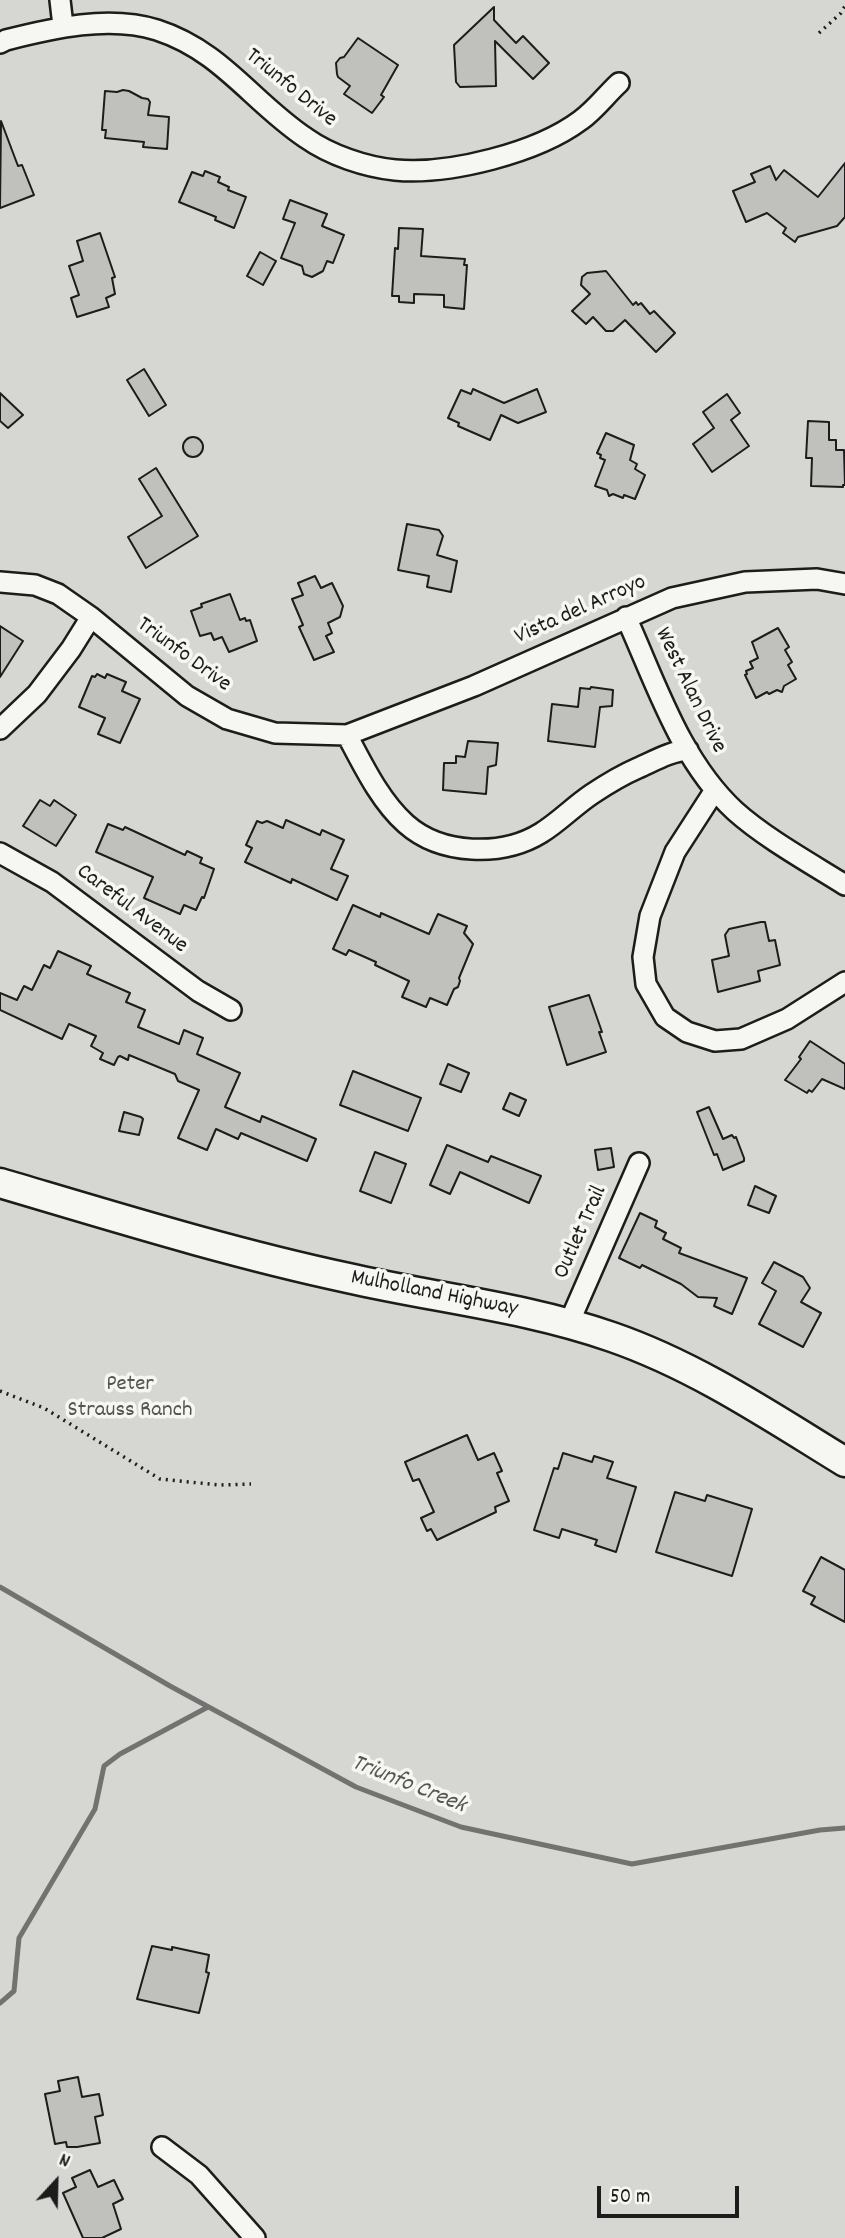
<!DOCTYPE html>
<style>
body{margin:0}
#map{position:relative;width:845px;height:2238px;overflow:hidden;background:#f6f6f2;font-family:Dekko,sans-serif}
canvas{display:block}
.north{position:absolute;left:21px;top:2147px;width:70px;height:70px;-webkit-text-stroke:5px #f6f6f2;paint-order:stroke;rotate:22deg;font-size:19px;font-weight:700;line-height:28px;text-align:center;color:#1c1c1c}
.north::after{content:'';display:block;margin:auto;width:24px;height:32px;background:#1c1c1c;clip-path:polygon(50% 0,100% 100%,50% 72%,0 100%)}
.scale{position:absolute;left:597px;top:2186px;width:142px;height:32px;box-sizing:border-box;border:4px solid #1c1c1c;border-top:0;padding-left:9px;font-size:21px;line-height:24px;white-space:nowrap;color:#1c1c1c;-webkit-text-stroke:5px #f6f6f2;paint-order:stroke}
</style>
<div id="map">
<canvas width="845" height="2238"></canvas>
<div class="north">N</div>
<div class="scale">50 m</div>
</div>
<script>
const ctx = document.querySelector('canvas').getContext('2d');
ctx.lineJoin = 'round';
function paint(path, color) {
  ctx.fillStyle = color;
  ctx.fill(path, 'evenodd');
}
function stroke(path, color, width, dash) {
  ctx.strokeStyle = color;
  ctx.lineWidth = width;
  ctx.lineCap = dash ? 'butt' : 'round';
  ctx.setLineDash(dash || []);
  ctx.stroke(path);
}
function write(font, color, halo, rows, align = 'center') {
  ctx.font = font + ' Dekko,sans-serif';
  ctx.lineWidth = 7;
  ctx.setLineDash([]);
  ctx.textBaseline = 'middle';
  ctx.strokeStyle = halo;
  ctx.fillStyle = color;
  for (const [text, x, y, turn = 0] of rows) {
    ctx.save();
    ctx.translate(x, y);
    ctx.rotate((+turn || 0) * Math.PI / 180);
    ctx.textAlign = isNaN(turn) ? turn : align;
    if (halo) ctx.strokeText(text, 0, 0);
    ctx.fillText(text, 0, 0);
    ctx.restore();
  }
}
const green = new Path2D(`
 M 0,0 L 845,0 L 845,2238 L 0,2238 Z`);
const stream = new Path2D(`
 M 0,1587 L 170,1686 L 356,1787 L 461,1827 L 632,1864 L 820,1830 L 845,1828
 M 0,2003 L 14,1991 L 19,1938 L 95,1809 L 104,1766 L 120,1754 L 208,1707`);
const building = new Path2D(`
 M 494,7 L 494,20 L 516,43 L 523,36 L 549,63 L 533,79 L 495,41 L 496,86 L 460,87 L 456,82 L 454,45 Z
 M 358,38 L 398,65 L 381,95 L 384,97 L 372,113 L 344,94 L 350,86 L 338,77 L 337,74 L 336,63 L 340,58 L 344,57 Z
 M 123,90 L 129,91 L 142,98 L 148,99 L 150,102 L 148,115 L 169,117 L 167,149 L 143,147 L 144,142 L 105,138 L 106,130 L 102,130 L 105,91 L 117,92 Z
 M 1,121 L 18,166 L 22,165 L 34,195 L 0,208 Z
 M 845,163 L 845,217 L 837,226 L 798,237 L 795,242 L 783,233 L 786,228 L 767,213 L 746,222 L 733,191 L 755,182 L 751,174 L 770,166 L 776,180 L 784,170 L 818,197 Z
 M 205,171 L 220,177 L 218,182 L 229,187 L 228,190 L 246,197 L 234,228 L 215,220 L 216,217 L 179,202 L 192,172 L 203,176 Z
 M 290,200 L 327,214 L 322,226 L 344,235 L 333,263 L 327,261 L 323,271 L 312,277 L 304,274 L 302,266 L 281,258 L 295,223 L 283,219 Z
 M 399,228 L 423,229 L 421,256 L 465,259 L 464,265 L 467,265 L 464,309 L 444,307 L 444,295 L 414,294 L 414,303 L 399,302 L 399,296 L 392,296 L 395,248 L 398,249 Z
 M 100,233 L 115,277 L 112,278 L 115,294 L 106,298 L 109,307 L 77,317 L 71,298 L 79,295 L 69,266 L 83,261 L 77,241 Z
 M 260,252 L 276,261 L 263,285 L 247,276 Z
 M 606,271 L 633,305 L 636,302 L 638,305 L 641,303 L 650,314 L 654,311 L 675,333 L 656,352 L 625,320 L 613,331 L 606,331 L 593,317 L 586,324 L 572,311 L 590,294 L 581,285 L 582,277 L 587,273 Z
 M 144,369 L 166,405 L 149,416 L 127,380 Z
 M 473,389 L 504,403 L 537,389 L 546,412 L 518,423 L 501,415 L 490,440 L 458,426 L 459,423 L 448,418 L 461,390 L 471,394 Z
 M 0,393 L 23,415 L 8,428 L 0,421 Z
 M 727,394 L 740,413 L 731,420 L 749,446 L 712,472 L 693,444 L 714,428 L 703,412 Z
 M 808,421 L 829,422 L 829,440 L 836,440 L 836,450 L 844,450 L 845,485 L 843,485 L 843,487 L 811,486 L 812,458 L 806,458 Z
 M 606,433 L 634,445 L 630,460 L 637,464 L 635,469 L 645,475 L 635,499 L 624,495 L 623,498 L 613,494 L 609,496 L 607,490 L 595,486 L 605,460 L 600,458 L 601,455 L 597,453 Z
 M183 447a10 10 0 1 1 20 0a10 10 0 1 1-20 0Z
 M 156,468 L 198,536 L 146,568 L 128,537 L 162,516 L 139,479 Z
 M 407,524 L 439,530 L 443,536 L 437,555 L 457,561 L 451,592 L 427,587 L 429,576 L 398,570 Z
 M 315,576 L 321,588 L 332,583 L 343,606 L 340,617 L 328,623 L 332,633 L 326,636 L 334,652 L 314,660 L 299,627 L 303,625 L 292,599 L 303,595 L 298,583 Z
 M 230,594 L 240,620 L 245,618 L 246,621 L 250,620 L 257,641 L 229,652 L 222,637 L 214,640 L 211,633 L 200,636 L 191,611 L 202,607 L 201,604 Z
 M 0,626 L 23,641 L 0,677 Z
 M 778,628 L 789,647 L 785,650 L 792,662 L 788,665 L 796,679 L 784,686 L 782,692 L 777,690 L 769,694 L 767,692 L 756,698 L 745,675 L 747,674 L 746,671 L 753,668 L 750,662 L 758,658 L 752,642 Z
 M 97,674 L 105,678 L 107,674 L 126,682 L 122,691 L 140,699 L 120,743 L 98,734 L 105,718 L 79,707 L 92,676 L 95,677 Z
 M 591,687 L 613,690 L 612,706 L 600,707 L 595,747 L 548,741 L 552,704 L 578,707 L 580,688 L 590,689 Z
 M 468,741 L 498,743 L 496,765 L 488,767 L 486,794 L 443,790 L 444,763 L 456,763 L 456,756 L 465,757 Z
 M 40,800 L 50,806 L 54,800 L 76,815 L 56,846 L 23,826 Z
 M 286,820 L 320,835 L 322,830 L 344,840 L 331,869 L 348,876 L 337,900 L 292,879 L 291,883 L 245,862 L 252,848 L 246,845 L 257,821 L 262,823 L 267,821 L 283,828 Z
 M 108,824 L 123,830 L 125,827 L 185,855 L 187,851 L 202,858 L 200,863 L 214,869 L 204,898 L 202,897 L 196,910 L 184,905 L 180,914 L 144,898 L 153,877 L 96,852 Z
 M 353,905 L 380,917 L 381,913 L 429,934 L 438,914 L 467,926 L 464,933 L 473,944 L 459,978 L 460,981 L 458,987 L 454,989 L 447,1005 L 430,998 L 426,1007 L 402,997 L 409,981 L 375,965 L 376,962 L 349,950 L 346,955 L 333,949 Z
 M 761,922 L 765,922 L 769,941 L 775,940 L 780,965 L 758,971 L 760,981 L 718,992 L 712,960 L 729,956 L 725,935 L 729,929 Z
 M 58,951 L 91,966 L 87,974 L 130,993 L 126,1002 L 145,1010 L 138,1027 L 179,1044 L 184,1030 L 203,1038 L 197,1054 L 240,1073 L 225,1107 L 260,1122 L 262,1116 L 316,1139 L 307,1161 L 241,1133 L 238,1139 L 216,1129 L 207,1150 L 178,1138 L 199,1090 L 178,1081 L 175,1074 L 129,1055 L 128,1060 L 120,1056 L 118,1057 L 114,1065 L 100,1059 L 103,1053 L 91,1046 L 96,1036 L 69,1024 L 62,1039 L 0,1010 L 0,993 L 17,1000 L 24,986 L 32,990 L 44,965 L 50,968 Z
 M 589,995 L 602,1032 L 599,1032 L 606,1052 L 567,1065 L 549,1007 Z
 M 810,1041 L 845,1064 L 845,1089 L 822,1079 L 812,1092 L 809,1090 L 807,1093 L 785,1080 L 801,1059 L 799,1057 Z
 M 448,1064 L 469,1073 L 461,1092 L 440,1084 Z
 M 353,1071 L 421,1098 L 408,1131 L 340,1105 Z
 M 510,1093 L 526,1100 L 519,1116 L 503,1109 Z
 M 709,1107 L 723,1139 L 732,1135 L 734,1138 L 736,1137 L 744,1158 L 744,1161 L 723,1170 L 717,1154 L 714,1155 L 697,1112 Z
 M 124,1112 L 141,1117 L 143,1119 L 139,1135 L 119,1131 Z
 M 447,1145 L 488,1162 L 491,1156 L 541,1176 L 529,1203 L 460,1172 L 450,1194 L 430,1185 Z
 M 611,1148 L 614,1167 L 598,1170 L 595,1150 Z
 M 375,1152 L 406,1164 L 391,1203 L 360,1191 Z
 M 755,1186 L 776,1196 L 769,1213 L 748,1205 Z
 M 640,1213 L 657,1221 L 655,1227 L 666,1233 L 663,1239 L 681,1248 L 679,1253 L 747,1278 L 732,1314 L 714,1306 L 717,1298 L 698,1297 L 681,1284 L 642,1265 L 640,1268 L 619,1258 Z
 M 774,1262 L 803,1277 L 810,1288 L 801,1302 L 821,1313 L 803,1347 L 759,1324 L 776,1291 L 762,1283 Z
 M 467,1435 L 478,1460 L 494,1453 L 502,1471 L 497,1473 L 509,1501 L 495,1507 L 496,1512 L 437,1540 L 431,1529 L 427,1531 L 421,1518 L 434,1512 L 419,1479 L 413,1481 L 405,1462 Z
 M 563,1453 L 592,1462 L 594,1456 L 613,1462 L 607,1478 L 636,1487 L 616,1552 L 595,1545 L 597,1540 L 562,1529 L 559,1538 L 534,1530 L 554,1468 L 558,1469 Z
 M 675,1492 L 705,1501 L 707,1495 L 752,1509 L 732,1576 L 656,1552 Z
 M 821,1557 L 845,1570 L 845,1622 L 811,1604 L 815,1597 L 803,1591 Z
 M 152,1946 L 172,1950 L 172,1947 L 209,1955 L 206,1972 L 209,1973 L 199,2013 L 137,1999 Z
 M 78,2077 L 82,2097 L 99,2094 L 103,2115 L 95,2117 L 100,2143 L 77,2147 L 67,2147 L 66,2142 L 55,2144 L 45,2094 L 60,2091 L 58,2081 Z
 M 90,2170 L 98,2187 L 114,2180 L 123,2199 L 113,2204 L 121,2229 L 102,2238 L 83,2238 L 63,2193 L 76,2187 L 72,2178 Z`);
const path = new Path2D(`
 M 819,33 L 841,13 L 845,6
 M 0,1391 L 44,1408 L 160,1479 L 219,1485 L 251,1484`);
const minor = new Path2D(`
 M 60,0 L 63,26
 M 0,43 L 6,40 C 53,28 109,15 157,30 C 222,51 252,102 306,138 C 330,155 365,167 395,170 C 449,175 537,153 581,120 C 595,110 606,95 619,83
 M 0,582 L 35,585 L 58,594 L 91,617 L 187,696 L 227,719 L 275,733 L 347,735 C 363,765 380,801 406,824 C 441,855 502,857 541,833 C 559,822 574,806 592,794 C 607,784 622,775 638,768 C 654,761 671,751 688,750
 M 626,617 C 656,683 680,760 735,811 C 765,838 810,863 845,885
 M 0,729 L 37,694 L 71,649 L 91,617
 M 347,735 L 474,686 L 672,598 L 745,582 L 817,579 L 845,584
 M 715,790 L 675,852 L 650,916 L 643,957 L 646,984 L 665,1017 L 687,1032 L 715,1041 L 741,1039 L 787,1019 L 845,982
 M 0,853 L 52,882 L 198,991 L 231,1010
 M 569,1323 L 639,1163
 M 162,2147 L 199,2175 L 255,2238`);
const secondary = new Path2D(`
 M 0,1183 C 115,1217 231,1253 348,1278 C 436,1298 526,1307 612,1337 C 696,1366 770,1416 845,1462`);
const streetNames = [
 ["Triunfo Drive",290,89,39],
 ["Vista del Arroyo",581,611,-24],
 ["Triunfo Drive",183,656,36],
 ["West Alan Drive",689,691,64],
 ["Careful Avenue",131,910,37],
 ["Outlet Trail",582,1233,-66],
 ["Mulholland Highway",434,1295,11]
];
const parkNames = [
 ["Peter",130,1386],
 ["Strauss Ranch",130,1412]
];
const waterNames = [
 ["Triunfo Creek",408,1786,22]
];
paint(green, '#d6d6d2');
stroke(stream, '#727271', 5);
paint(building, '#c0c0bd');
stroke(building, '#1c1c1c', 2);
stroke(minor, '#1c1c1c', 24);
stroke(secondary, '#1c1c1c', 33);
stroke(path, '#1c1c1c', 3.5, [2, 5]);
stroke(minor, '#f6f6f2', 19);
stroke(secondary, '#f6f6f2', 28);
write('23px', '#1c1c1c', '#f6f6f2', streetNames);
write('23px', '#545453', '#f6f6f2', parkNames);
write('italic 24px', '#565654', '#f6f6f2', waterNames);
</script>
